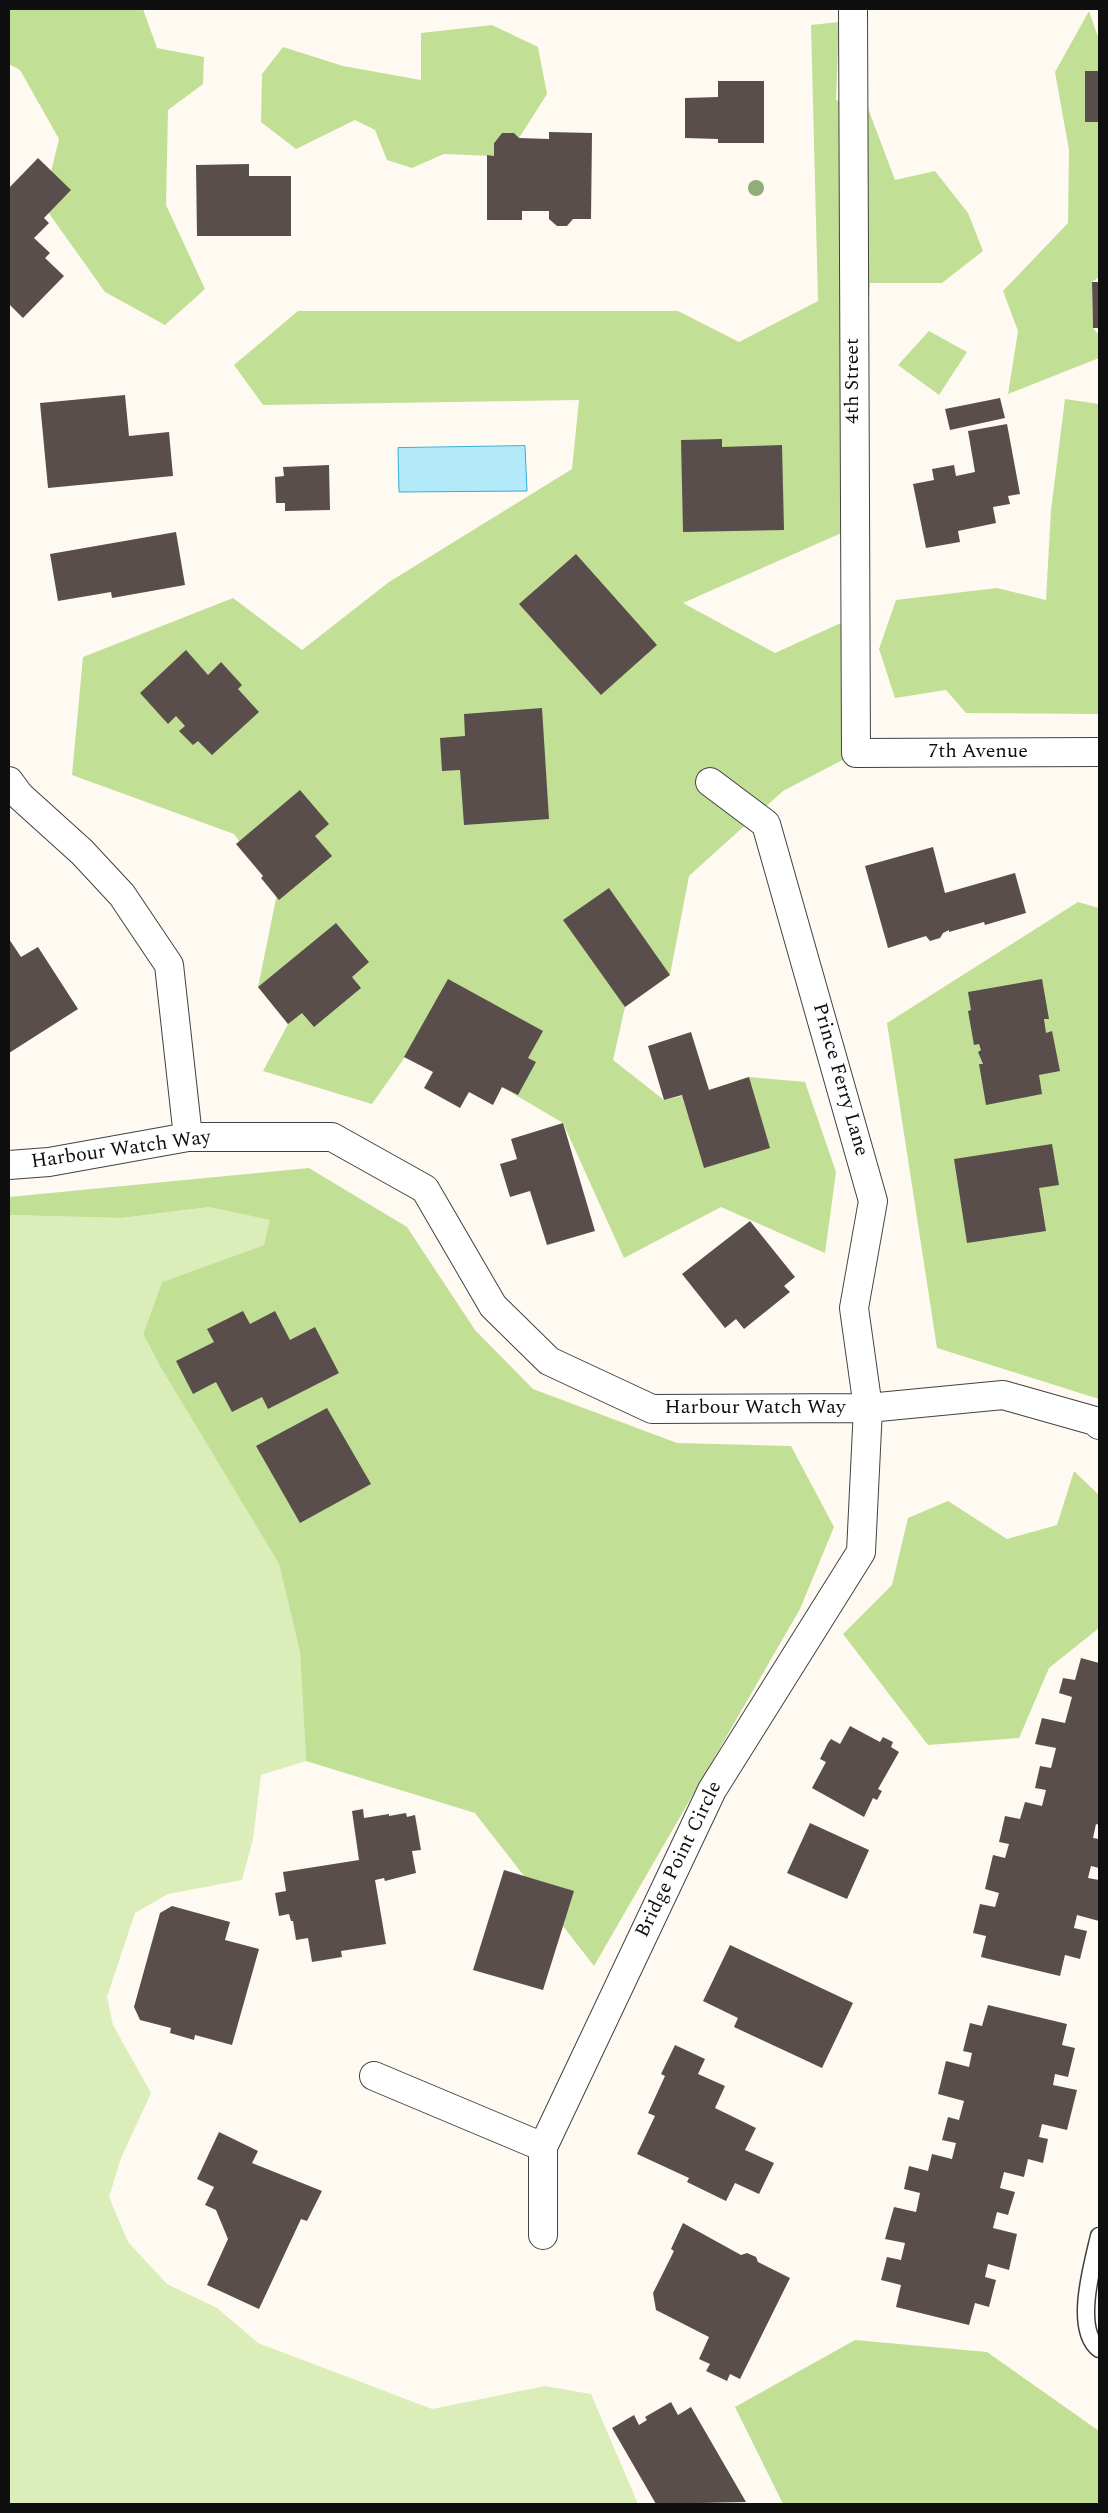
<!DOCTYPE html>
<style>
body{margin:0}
#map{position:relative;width:1108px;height:2513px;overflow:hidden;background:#fffaf1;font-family:Spectral,serif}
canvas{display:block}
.frame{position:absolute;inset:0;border:10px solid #0f0f0f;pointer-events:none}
</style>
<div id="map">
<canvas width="1108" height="2513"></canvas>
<div class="frame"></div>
</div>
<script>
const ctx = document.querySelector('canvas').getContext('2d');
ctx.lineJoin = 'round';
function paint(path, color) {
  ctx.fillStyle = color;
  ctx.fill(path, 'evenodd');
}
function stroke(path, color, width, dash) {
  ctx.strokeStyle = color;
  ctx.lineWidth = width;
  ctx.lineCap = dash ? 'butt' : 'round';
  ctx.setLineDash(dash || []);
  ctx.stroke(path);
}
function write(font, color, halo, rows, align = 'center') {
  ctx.font = font + ' Spectral,serif';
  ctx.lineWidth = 5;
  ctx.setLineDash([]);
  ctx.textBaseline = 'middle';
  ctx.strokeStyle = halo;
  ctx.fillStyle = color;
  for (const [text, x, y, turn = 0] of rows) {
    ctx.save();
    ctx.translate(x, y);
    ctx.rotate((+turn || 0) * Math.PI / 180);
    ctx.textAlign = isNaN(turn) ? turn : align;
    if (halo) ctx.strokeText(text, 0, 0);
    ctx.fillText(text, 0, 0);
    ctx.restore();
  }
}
const green = new Path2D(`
 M 209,1207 L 271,1220 L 264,1245 L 162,1282 L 143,1334 L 161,1368 L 279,1564 L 300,1652 L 306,1761 L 261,1775 L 253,1839 L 242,1880 L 168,1894 L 135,1913 L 107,1997 L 113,2025 L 151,2093 L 121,2158 L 109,2197 L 128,2242 L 167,2284 L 217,2308 L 258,2343 L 432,2409 L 545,2386 L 591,2394 L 638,2504 L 9,2504 L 9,1215 L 121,1218 Z`);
const forest = new Path2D(`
 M 9,9 L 143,9 L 157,48 L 204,57 L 203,84 L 168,110 L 166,205 L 205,289 L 165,325 L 105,292 L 43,205 L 59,139 L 20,70 L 9,64 Z
 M 1089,11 L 1099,40 L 1099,277 L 1092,282 L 1093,328 L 1099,335 L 1099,358 L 1008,394 L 1018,331 L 1003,291 L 1068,223 L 1069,150 L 1055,72 Z
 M 839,22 L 836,100 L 869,111 L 895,180 L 935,171 L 968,213 L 983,251 L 942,283 L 870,283 L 855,527 L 683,603 L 775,653 L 856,616 L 856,753 L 783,791 L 689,876 L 670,975 L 625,1007 L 613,1060 L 664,1100 L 709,1090 L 749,1077 L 805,1082 L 836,1172 L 825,1253 L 721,1207 L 624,1258 L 563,1123 L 502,1087 L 405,1057 L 372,1104 L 263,1071 L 288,1024 L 258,987 L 277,894 L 234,834 L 72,775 L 83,657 L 233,598 L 302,650 L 389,582 L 572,469 L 579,400 L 263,405 L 234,365 L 298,311 L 678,311 L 739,342 L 818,301 L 811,25 Z
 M 492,25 L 538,47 L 547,94 L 519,138 L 502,133 L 494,142 L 494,156 L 444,154 L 412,168 L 387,160 L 375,130 L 355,120 L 296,149 L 261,122 L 262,74 L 283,47 L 343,66 L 421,80 L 421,33 Z
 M 929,331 L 967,352 L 939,395 L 898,365 Z
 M 1065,399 L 1099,404 L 1099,714 L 966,713 L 946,690 L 895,698 L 879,649 L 896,600 L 997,588 L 1046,600 L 1051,510 Z
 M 1078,902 L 1099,908 L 1099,1399 L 937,1348 L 887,1023 Z
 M 309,1168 L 407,1227 L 475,1330 L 533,1389 L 677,1443 L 791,1446 L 834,1527 L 800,1609 L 594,1966 L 475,1813 L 306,1761 L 300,1652 L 279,1564 L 161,1368 L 143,1334 L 162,1282 L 264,1245 L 270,1220 L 209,1207 L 121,1218 L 9,1215 L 9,1197 Z
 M 1074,1471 L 1099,1495 L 1099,1628 L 1049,1668 L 1019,1738 L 928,1745 L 843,1634 L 892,1585 L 908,1518 L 948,1501 L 1007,1539 L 1057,1525 Z
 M 855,2340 L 987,2352 L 1099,2431 L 1099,2504 L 783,2504 L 735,2407 Z`);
const water = new Path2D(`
 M 525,446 L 527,491 L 399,492 L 398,448 Z`);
const building = new Path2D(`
 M 1085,71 L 1099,71 L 1099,122 L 1085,122 Z
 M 718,81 L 764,81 L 764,143 L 718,143 L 718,139 L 685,138 L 685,98 L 718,97 Z
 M 549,132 L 592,133 L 591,219 L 573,219 L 567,226 L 557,226 L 549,219 L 549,211 L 522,211 L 522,220 L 487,220 L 487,155 L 494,156 L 494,143 L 502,133 L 514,133 L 519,138 L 549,139 Z
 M 38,158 L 71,190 L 44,218 L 49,223 L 34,238 L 50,253 L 45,258 L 64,276 L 23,318 L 9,304 L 9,188 Z
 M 249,164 L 249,176 L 291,176 L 291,236 L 197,236 L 196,165 Z
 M 1092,282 L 1099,282 L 1099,328 L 1093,328 Z
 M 125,395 L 129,436 L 169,432 L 173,476 L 48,488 L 40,403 Z
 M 1000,398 L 1005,418 L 950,430 L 945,409 Z
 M 1007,424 L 1020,494 L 1008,496 L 1010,504 L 993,507 L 996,523 L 958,531 L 960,542 L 926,548 L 913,484 L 934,480 L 932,469 L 954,465 L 956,476 L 975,472 L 968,431 Z
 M 722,439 L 722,447 L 782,445 L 784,530 L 683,532 L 681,440 Z
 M 329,465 L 330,510 L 285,511 L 285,503 L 276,503 L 275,477 L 284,476 L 283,467 Z
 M 176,532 L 185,585 L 112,598 L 111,592 L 58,601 L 50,554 Z
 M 576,554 L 657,645 L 601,695 L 519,604 Z
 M 186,650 L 208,675 L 221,662 L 242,685 L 238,689 L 259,712 L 212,755 L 198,741 L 193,745 L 179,731 L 185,726 L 176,716 L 168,724 L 140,693 Z
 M 542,708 L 549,819 L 464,825 L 460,770 L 442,771 L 440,738 L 465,736 L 464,714 Z
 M 300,790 L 329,824 L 315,836 L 332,856 L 279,900 L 261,878 L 263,876 L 236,844 Z
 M 933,847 L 945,893 L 1015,873 L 1026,913 L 985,925 L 984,922 L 949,932 L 949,930 L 943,933 L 940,938 L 930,941 L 926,936 L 888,948 L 865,866 Z
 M 609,888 L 670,975 L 625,1007 L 563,920 Z
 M 336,923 L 369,962 L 352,977 L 361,988 L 314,1027 L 302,1013 L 288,1024 L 258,987 Z
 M 9,939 L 21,957 L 38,947 L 78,1009 L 9,1053 Z
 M 448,979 L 543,1031 L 528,1058 L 536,1062 L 518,1095 L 502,1087 L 493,1105 L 469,1092 L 460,1108 L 424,1088 L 433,1072 L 404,1057 Z
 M 1042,979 L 1049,1019 L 1044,1019 L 1046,1033 L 1052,1031 L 1060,1071 L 1039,1075 L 1042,1094 L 986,1105 L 979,1064 L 983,1064 L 978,1052 L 981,1050 L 979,1044 L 974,1045 L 968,1011 L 971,1010 L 968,992 Z
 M 691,1032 L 709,1090 L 749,1077 L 770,1148 L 704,1168 L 682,1095 L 664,1100 L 648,1046 Z
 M 563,1123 L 595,1231 L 547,1245 L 530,1191 L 510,1197 L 500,1164 L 517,1159 L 511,1139 Z
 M 1052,1144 L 1059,1185 L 1039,1188 L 1046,1231 L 967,1243 L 954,1159 Z
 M 750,1221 L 795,1277 L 784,1286 L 790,1292 L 744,1329 L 736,1319 L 725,1328 L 682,1274 Z
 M 243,1311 L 250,1324 L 275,1311 L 290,1340 L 315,1327 L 339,1373 L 268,1409 L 262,1397 L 232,1412 L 216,1382 L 193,1394 L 176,1361 L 214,1342 L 207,1329 Z
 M 327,1408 L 371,1484 L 300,1523 L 256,1446 Z
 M 1081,1658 L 1099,1663 L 1099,1825 L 1096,1824 L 1093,1838 L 1099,1839 L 1099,1868 L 1091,1866 L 1088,1878 L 1099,1880 L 1099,1921 L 1077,1915 L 1074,1928 L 1087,1931 L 1080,1959 L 1065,1955 L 1060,1976 L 981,1957 L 986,1936 L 973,1933 L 980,1904 L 995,1907 L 999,1893 L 985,1889 L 993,1855 L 1005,1858 L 1009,1844 L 999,1842 L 1005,1816 L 1020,1819 L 1025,1802 L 1042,1806 L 1046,1790 L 1035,1788 L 1040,1766 L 1051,1768 L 1056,1748 L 1035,1744 L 1042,1718 L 1065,1723 L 1072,1697 L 1059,1693 L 1063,1678 L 1075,1680 Z
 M 850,1726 L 880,1742 L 883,1737 L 893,1742 L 891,1747 L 899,1752 L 878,1789 L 882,1791 L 877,1800 L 873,1798 L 864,1817 L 812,1788 L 826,1762 L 820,1759 L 828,1743 L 831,1739 L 840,1744 Z
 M 363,1809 L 364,1818 L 389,1814 L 389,1816 L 406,1813 L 407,1817 L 415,1815 L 421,1850 L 412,1851 L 416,1873 L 385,1881 L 384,1878 L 375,1880 L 386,1944 L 341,1951 L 342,1957 L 312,1962 L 308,1938 L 296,1940 L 293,1921 L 291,1921 L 289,1914 L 279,1916 L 275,1893 L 286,1891 L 283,1872 L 359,1860 L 352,1811 Z
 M 810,1823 L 869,1850 L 847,1899 L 787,1873 Z
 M 504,1870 L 574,1891 L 543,1990 L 473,1970 Z
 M 172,1906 L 230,1922 L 225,1940 L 259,1949 L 232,2045 L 195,2035 L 194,2040 L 170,2033 L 171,2028 L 140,2020 L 134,2007 L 160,1913 Z
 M 730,1945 L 853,2003 L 822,2068 L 734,2027 L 738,2018 L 703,2001 Z
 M 988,2005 L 1067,2024 L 1062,2045 L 1075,2048 L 1068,2077 L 1055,2074 L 1053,2085 L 1077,2090 L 1067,2130 L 1042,2124 L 1039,2137 L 1048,2139 L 1043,2163 L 1028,2159 L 1024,2177 L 1004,2172 L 1000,2188 L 1015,2192 L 1008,2215 L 997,2212 L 993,2228 L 1017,2234 L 1009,2270 L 988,2264 L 985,2277 L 996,2280 L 989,2307 L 975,2303 L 969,2325 L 896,2307 L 901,2285 L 881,2280 L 887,2257 L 901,2260 L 905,2243 L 885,2239 L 894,2207 L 916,2212 L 920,2193 L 904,2189 L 909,2166 L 928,2171 L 932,2154 L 952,2159 L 956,2143 L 942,2140 L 948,2117 L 959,2120 L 964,2101 L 938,2094 L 946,2061 L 969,2067 L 972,2053 L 963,2051 L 970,2023 L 982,2026 Z
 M 675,2045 L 705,2059 L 698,2074 L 725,2086 L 715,2108 L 756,2128 L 745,2150 L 774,2163 L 759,2194 L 735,2183 L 726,2201 L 687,2182 L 689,2178 L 637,2154 L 655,2116 L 648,2113 L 665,2076 L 661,2074 Z
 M 219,2132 L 258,2151 L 252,2163 L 322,2191 L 307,2221 L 301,2219 L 259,2309 L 207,2285 L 228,2239 L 216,2210 L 205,2205 L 214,2187 L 197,2179 Z
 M 683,2223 L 741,2255 L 747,2253 L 756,2257 L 758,2262 L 790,2278 L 740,2379 L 730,2374 L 727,2381 L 706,2371 L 710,2364 L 699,2359 L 709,2337 L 656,2310 L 653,2293 L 674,2251 L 671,2249 Z
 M 671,2402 L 678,2415 L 691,2407 L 746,2502 L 656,2504 L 612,2428 L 634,2415 L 639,2425 L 647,2420 L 645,2417 Z`);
const service = new Path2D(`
 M 1099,2236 C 1093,2263 1073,2329 1099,2349`);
const minor = new Path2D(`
 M 853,9 L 856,753 L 1099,752
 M 9,781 L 20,796 L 82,852 L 122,895 L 169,965 L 188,1137
 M 9,1165 L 49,1162 L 188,1137 L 332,1137 L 425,1189 L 493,1306 L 549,1361 L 652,1409 L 868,1408 L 1003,1395 L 1095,1421 L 1099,1425
 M 374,2076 L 543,2147 L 712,1790 L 861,1552 L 868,1408 L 854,1308 L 873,1201 L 766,824 L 710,782
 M 543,2147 L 543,2235`);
const trees = [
 [756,188]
];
const streetNames = [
 ["4th Street",854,381,-90],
 ["7th Avenue",978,753],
 ["Prince Ferry Lane",839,1080,74],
 ["Harbour Watch Way",121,1151,-8],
 ["Harbour Watch Way",755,1409],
 ["Bridge Point Circle",680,1860,-64]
];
paint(green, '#dbedb8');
paint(forest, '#c2df96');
paint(water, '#b2eafa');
stroke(water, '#34aed6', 1);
paint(building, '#594e4b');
stroke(service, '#424242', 19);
stroke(minor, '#424242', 30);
stroke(service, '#fff', 16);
stroke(minor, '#fff', 28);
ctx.fillStyle = '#92ac7b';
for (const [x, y] of trees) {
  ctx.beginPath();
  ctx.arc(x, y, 8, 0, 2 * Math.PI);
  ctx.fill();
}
write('20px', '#0f0f0f', '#fff', streetNames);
</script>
